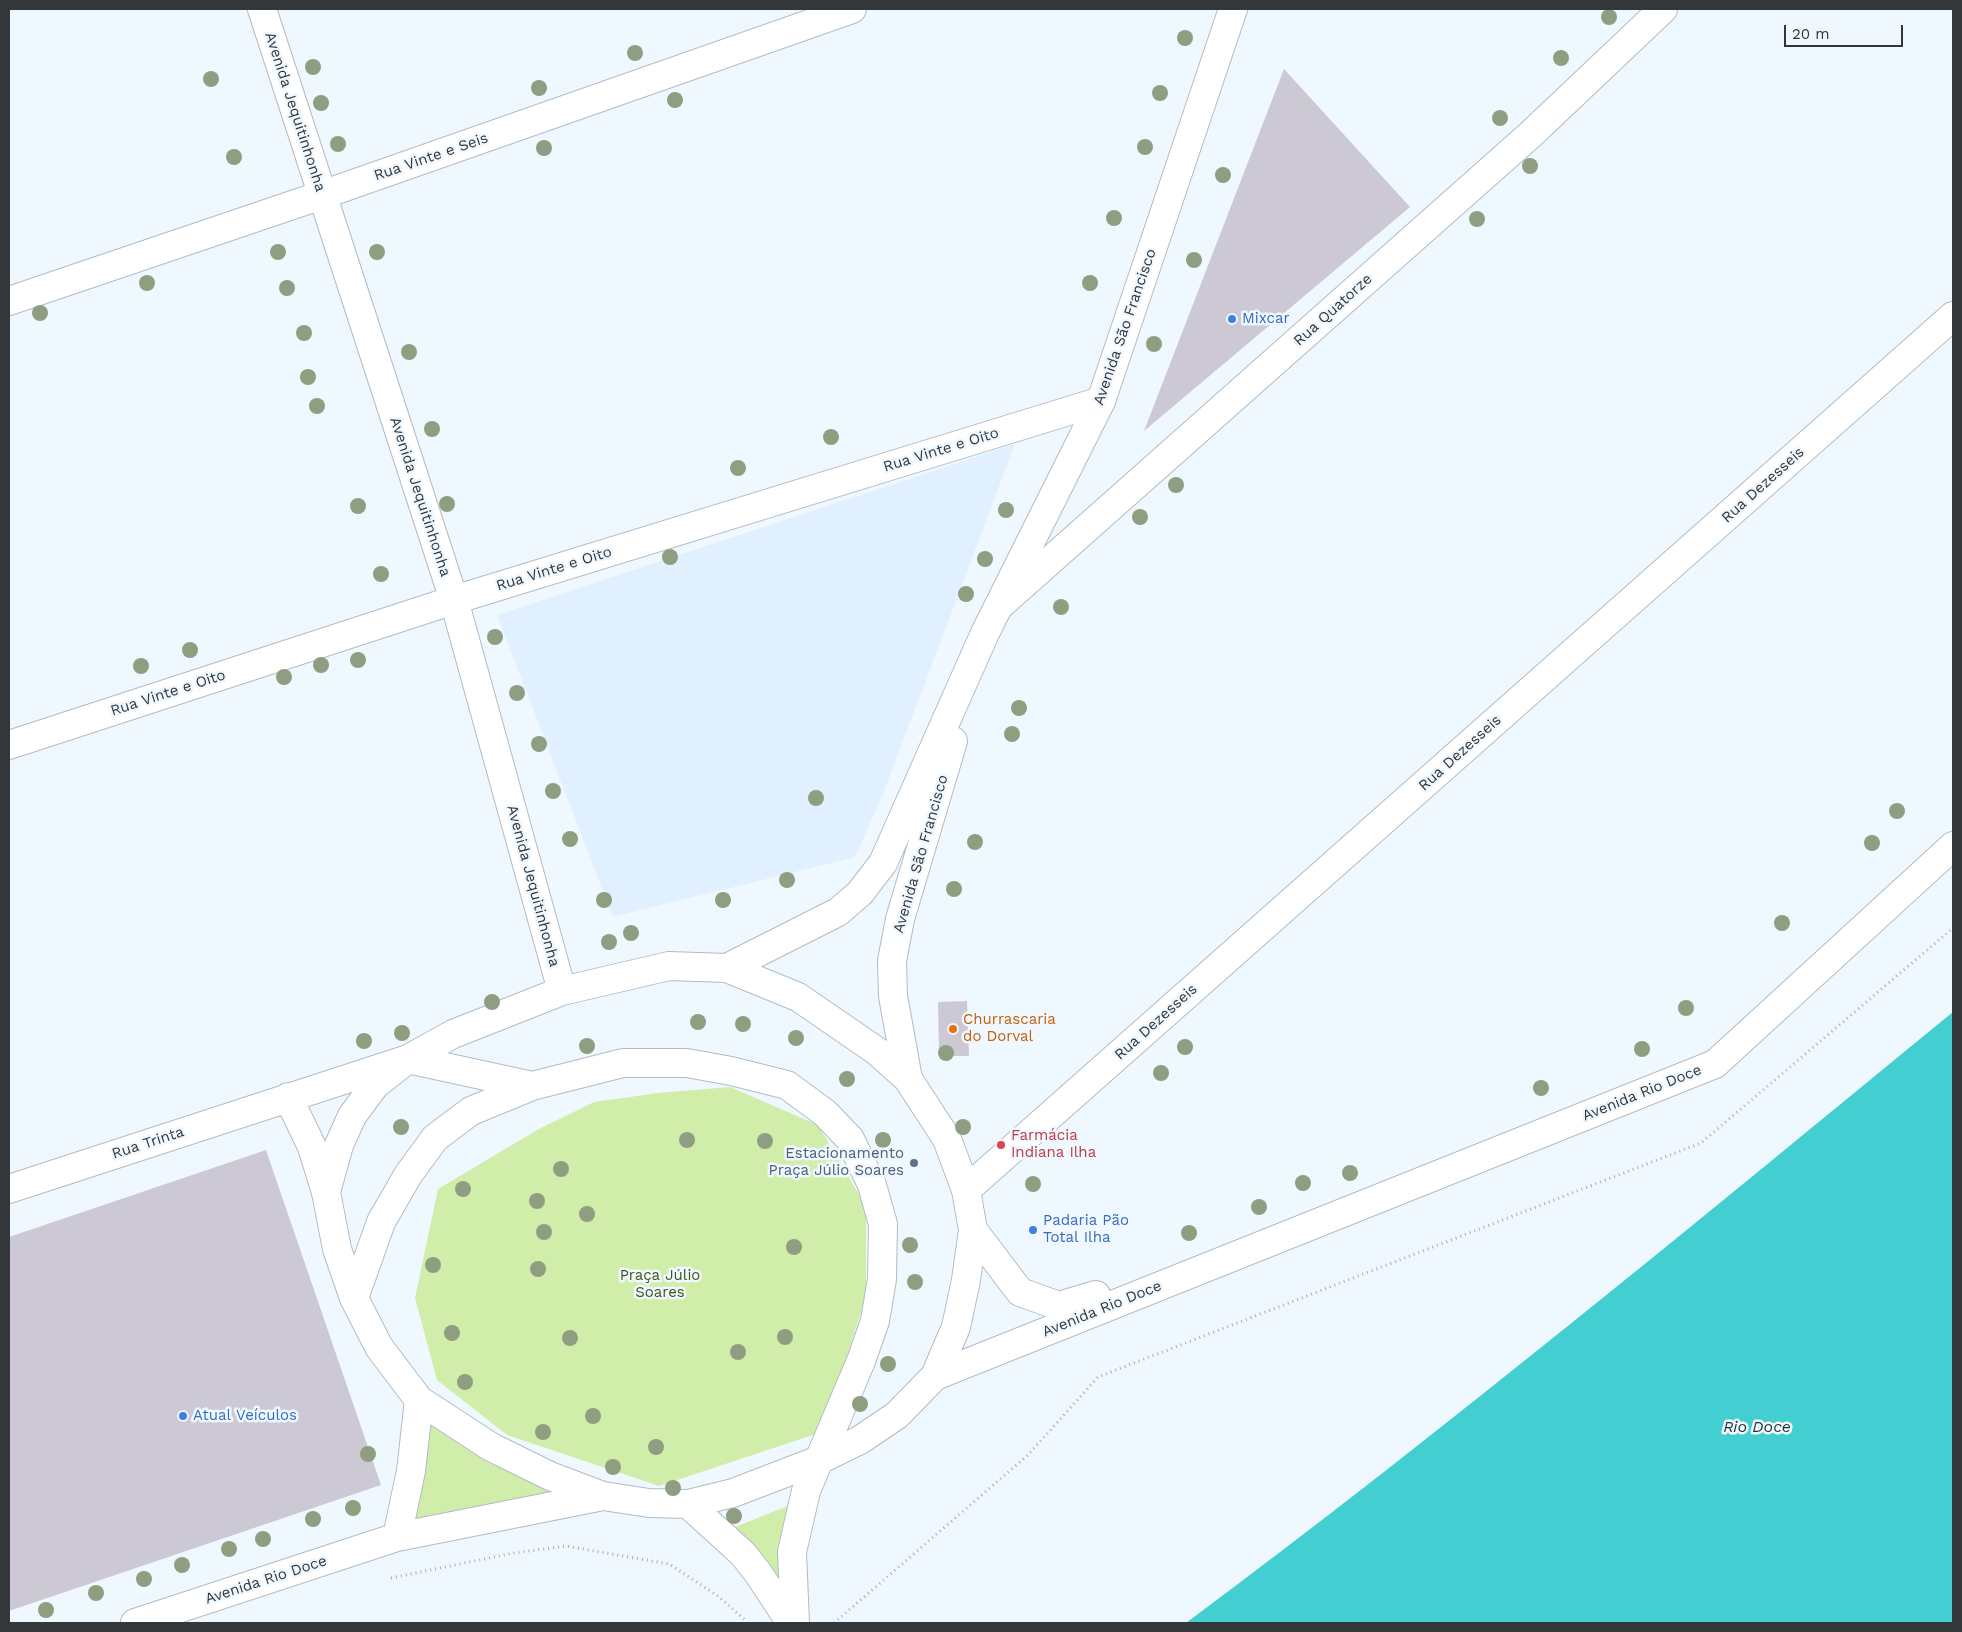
<!DOCTYPE html>
<meta charset="utf-8">
<style>
body{margin:0}
#map{position:relative;width:1962px;height:1632px;overflow:hidden;background:#f0f8ff;font-family:"Work Sans",sans-serif}
canvas{display:block}
.frame{position:absolute;inset:0;border:10px solid #33373a;pointer-events:none}
.scale{position:absolute;left:1784px;top:25px;width:119px;height:22px;box-sizing:border-box;border:2px solid #33373a;border-top:0;padding-left:6px;font-size:15px;line-height:18px;white-space:nowrap;color:#33373a;-webkit-text-stroke:4px #f0f8ff;paint-order:stroke}
</style>
<div id="map">
<canvas width="1962" height="1632"></canvas>
<div class="frame"></div>
<div class="scale">20 m</div>
</div>
<script>
const ctx = document.querySelector('canvas').getContext('2d');
ctx.lineJoin = 'round';
function paint(path, color) {
  ctx.fillStyle = color;
  ctx.fill(path, 'evenodd');
}
function stroke(path, color, width, dash) {
  ctx.strokeStyle = color;
  ctx.lineWidth = width;
  ctx.lineCap = dash ? 'butt' : 'round';
  ctx.setLineDash(dash || []);
  ctx.stroke(path);
}
function write(font, color, halo, rows, align = 'center') {
  ctx.font = font + ' "Work Sans",sans-serif';
  ctx.lineWidth = 5;
  ctx.setLineDash([]);
  ctx.textBaseline = 'middle';
  ctx.strokeStyle = halo;
  ctx.fillStyle = color;
  for (const [text, x, y, turn = 0] of rows) {
    ctx.save();
    ctx.translate(x, y);
    ctx.rotate((+turn || 0) * Math.PI / 180);
    ctx.textAlign = isNaN(turn) ? turn : align;
    if (halo) ctx.strokeText(text, 0, 0);
    ctx.fillText(text, 0, 0);
    ctx.restore();
  }
}
const built = new Path2D(`
 M 1015,444 L 883,794 L 855,857 L 613,917 L 497,615 Z`);
const green = new Path2D(`
 M 730,1087 L 818,1125 L 866,1206 L 866,1297 L 822,1432 L 659,1486 L 507,1435 L 437,1380 L 415,1298 L 438,1189 L 537,1130 L 594,1102 L 658,1093 Z
 M 429,1423 L 486,1462 L 562,1493 L 413,1522 Z
 M 798,1502 L 787,1609 L 727,1530 Z`);
const water = new Path2D(`
 M 1953,1012 L 1953,1623 L 1186,1623 C 1448,1428 1700,1219 1953,1012 Z`);
const building = new Path2D(`
 M 1284,69 L 1410,207 L 1144,431 Z
 M 967,1001 L 969,1056 L 939,1056 L 938,1002 Z
 M 266,1150 L 381,1485 L 9,1611 L 9,1237 Z`);
const path = new Path2D(`
 M 391,1578 L 514,1553 L 566,1546 L 669,1564 L 718,1596 L 745,1620
 M 834,1623 L 1028,1455 L 1098,1377 L 1701,1143 L 1953,928`);
const street = new Path2D(`
 M 9,301 L 322,195 L 852,9
 M 999,606 L 1530,135 L 1663,9
 M 9,745 L 454,600 L 1101,401
 M 288,1097 L 312,1147 L 326,1192
 M 9,1189 L 408,1059 L 532,1086
 M 966,1190 L 1953,316
 M 354,1298 L 381,1222 L 408,1175 L 435,1138 L 471,1111 L 532,1086 L 623,1063 L 687,1063 L 731,1071 L 787,1085 L 825,1113 L 850,1139 L 872,1185 L 883,1224 L 882,1279 L 875,1321 L 861,1361 L 819,1460`);
const secondary = new Path2D(`
 M 262,9 L 454,600 L 562,991
 M 669,966 L 727,968 L 798,997 L 878,1052 L 908,1079 L 947,1139 L 966,1190 L 973,1230 L 966,1280 L 956,1327 L 935,1376 L 897,1415 L 860,1440 L 819,1460 L 733,1493 L 688,1504 L 649,1503 L 603,1496 L 550,1476 L 491,1447 L 419,1400 L 379,1347 L 354,1298 L 337,1249 L 326,1192 L 339,1145 L 352,1116 L 375,1085 L 408,1059 L 453,1034 L 562,991 Z
 M 727,968 L 838,912 L 860,893 L 883,863 L 985,633 L 1101,401 L 1233,9
 M 908,1079 L 893,996 L 892,961 L 900,919 L 953,741
 M 973,1230 L 1020,1292 L 1059,1306 L 1096,1295
 M 935,1376 L 1715,1064 L 1953,846
 M 688,1504 L 743,1554 L 758,1573 L 791,1623
 M 397,1537 L 411,1471 L 419,1400
 M 135,1623 L 397,1537 L 603,1496
 M 795,1623 L 792,1552 L 806,1491 L 819,1460`);
const trees = [
 [1609,17],
 [1185,38],
 [635,53],
 [1561,58],
 [313,67],
 [211,79],
 [539,88],
 [1160,93],
 [675,100],
 [321,103],
 [1500,118],
 [338,144],
 [1145,147],
 [544,148],
 [234,157],
 [1530,166],
 [1223,175],
 [1114,218],
 [1477,219],
 [278,252],
 [377,252],
 [1194,260],
 [147,283],
 [1090,283],
 [287,288],
 [40,313],
 [304,333],
 [1154,344],
 [409,352],
 [308,377],
 [317,406],
 [432,429],
 [831,437],
 [738,468],
 [1176,485],
 [447,504],
 [358,506],
 [1006,510],
 [1140,517],
 [670,557],
 [985,559],
 [381,574],
 [966,594],
 [1061,607],
 [495,637],
 [190,650],
 [358,660],
 [321,665],
 [141,666],
 [284,677],
 [517,693],
 [1019,708],
 [1012,734],
 [539,744],
 [553,791],
 [816,798],
 [1897,811],
 [570,839],
 [975,842],
 [1872,843],
 [787,880],
 [954,889],
 [604,900],
 [723,900],
 [1782,923],
 [631,933],
 [609,942],
 [492,1002],
 [1686,1008],
 [698,1022],
 [743,1024],
 [402,1033],
 [796,1038],
 [364,1041],
 [587,1046],
 [1185,1047],
 [1642,1049],
 [946,1053],
 [1161,1073],
 [847,1079],
 [1541,1088],
 [401,1127],
 [963,1127],
 [687,1140],
 [883,1140],
 [765,1141],
 [561,1169],
 [1350,1173],
 [1303,1183],
 [1033,1184],
 [463,1189],
 [537,1201],
 [1259,1207],
 [587,1214],
 [544,1232],
 [1189,1233],
 [910,1245],
 [794,1247],
 [433,1265],
 [538,1269],
 [915,1282],
 [452,1333],
 [785,1337],
 [570,1338],
 [738,1352],
 [888,1364],
 [465,1382],
 [860,1404],
 [593,1416],
 [543,1432],
 [656,1447],
 [368,1454],
 [613,1467],
 [673,1488],
 [353,1508],
 [734,1516],
 [313,1519],
 [263,1539],
 [229,1549],
 [182,1565],
 [144,1579],
 [96,1593],
 [46,1610]
];
const markers = [
 [1232,319,5,"#3f7fe0"],
 [953,1029,5,"#e8710a"],
 [1001,1145,5,"#e0444e"],
 [914,1163,5,"#5c6f8a"],
 [1033,1230,5,"#3f7fe0"],
 [183,1416,5,"#3f7fe0"]
];
const streetNames = [
 ["Avenida Jequitinhonha",295,112,72],
 ["Rua Vinte e Seis",431,157,-19],
 ["Rua Quatorze",1333,310,-42],
 ["Avenida São Francisco",1125,327,-71],
 ["Rua Vinte e Oito",941,450,-17],
 ["Rua Dezesseis",1763,485,-42],
 ["Avenida Jequitinhonha",420,497,72],
 ["Rua Vinte e Oito",554,569,-17],
 ["Rua Vinte e Oito",168,693,-18],
 ["Rua Dezesseis",1460,753,-42],
 ["Avenida São Francisco",921,854,-74],
 ["Avenida Jequitinhonha",533,886,75],
 ["Rua Dezesseis",1156,1022,-42],
 ["Avenida Rio Doce",1642,1093,-22],
 ["Rua Trinta",148,1143,-18],
 ["Avenida Rio Doce",1102,1309,-22],
 ["Avenida Rio Doce",266,1580,-18]
];
const shopNames = [
 ["Mixcar",1242,319],
 ["Padaria Pão",1043,1221],
 ["Total Ilha",1043,1238],
 ["Atual Veículos",193,1416]
];
const foodNames = [
 ["Churrascaria",963,1020],
 ["do Dorval",963,1037]
];
const healthNames = [
 ["Farmácia",1011,1136],
 ["Indiana Ilha",1011,1153]
];
const serviceNames = [
 ["Estacionamento",904,1154],
 ["Praça Júlio Soares",904,1171]
];
const parkNames = [
 ["Praça Júlio",660,1276],
 ["Soares",660,1293]
];
const waterNames = [
 ["Rio Doce",1757,1427]
];
paint(built, '#e0f0fe');
paint(green, '#d1edaa');
paint(water, '#43cfd1');
paint(building, '#cdc9d4');
stroke(street, '#b2bbc4', 30);
stroke(secondary, '#b2bbc4', 30);
stroke(path, '#a7adb3', 3, [1, 4]);
stroke(street, '#fff', 28);
stroke(secondary, '#fff', 28);
ctx.fillStyle = '#8f9e80';
for (const [x, y] of trees) {
  ctx.beginPath();
  ctx.arc(x, y, 8, 0, 2 * Math.PI);
  ctx.fill();
}
for (const [x, y, r, color] of markers) {
  const dot = new Path2D();
  dot.arc(x, y, r, 0, 2 * Math.PI);
  ctx.fillStyle = color;
  ctx.fill(dot);
  stroke(dot, '#f0f8ff', 2);
}
write('15px', '#33373a', '#f0f8ff', streetNames);
write('15px', '#366cbe', '#f0f8ff', shopNames, 'left');
write('15px', '#c56008', '#f0f8ff', foodNames, 'left');
write('15px', '#be3a42', '#f0f8ff', healthNames, 'left');
write('15px', '#4e5e75', '#f0f8ff', serviceNames, 'right');
write('15px', '#3f5418', '#f0f8ff', parkNames);
write('italic 16px', '#1c3333', '#f0f8ff', waterNames);
</script>
